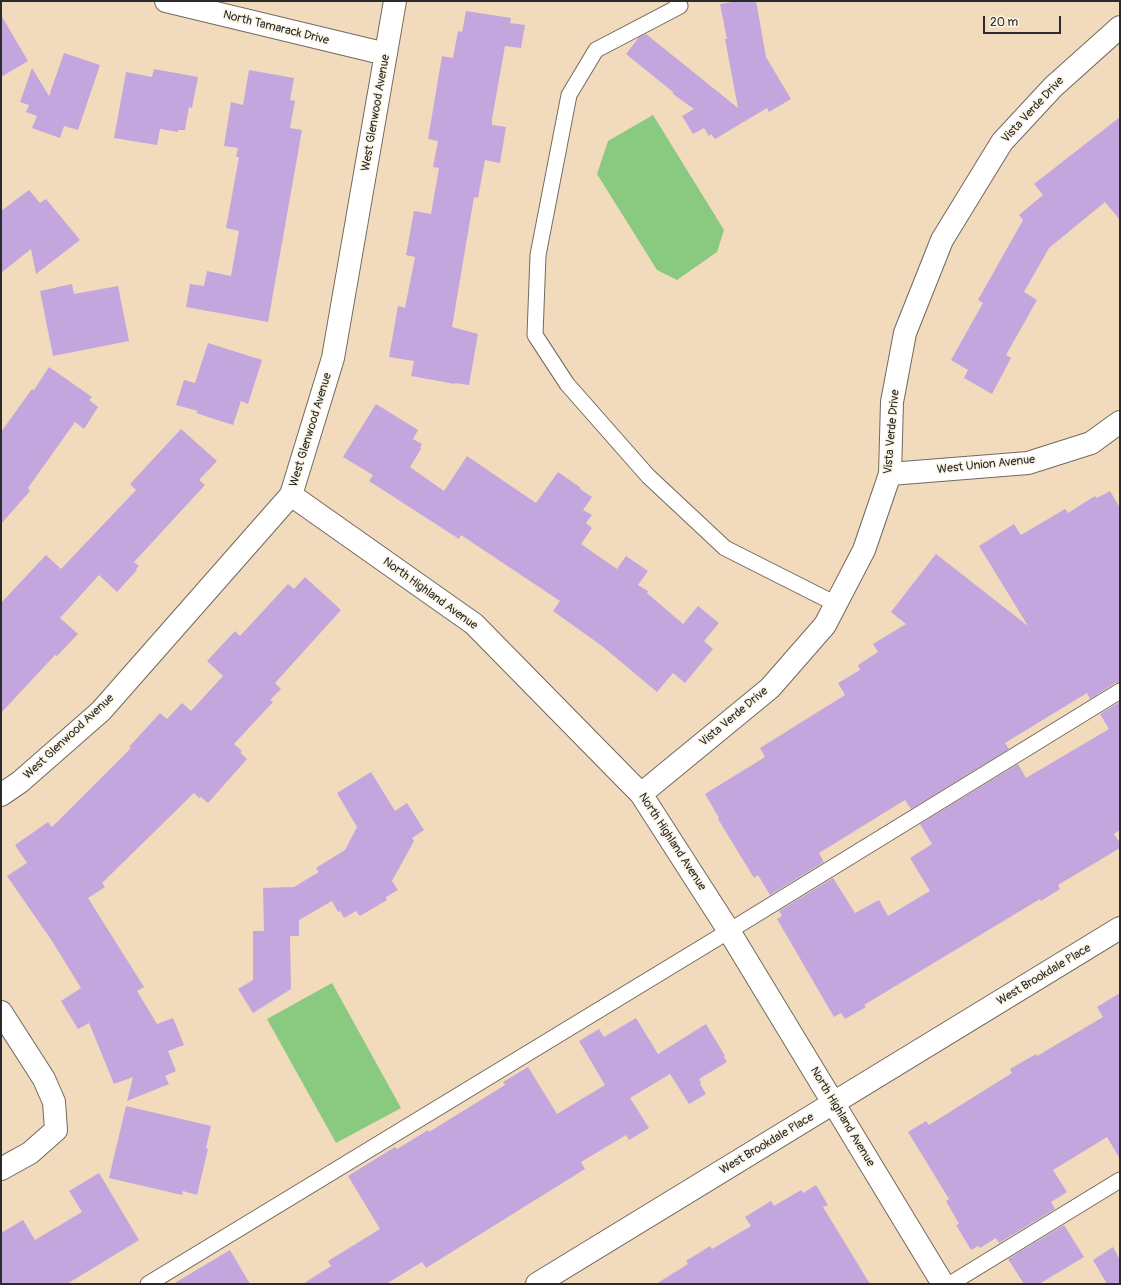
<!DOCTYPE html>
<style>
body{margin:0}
#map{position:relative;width:1121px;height:1285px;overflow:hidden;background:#f2dbbc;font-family:Pangolin,sans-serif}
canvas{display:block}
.frame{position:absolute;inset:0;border:2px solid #2b2b2b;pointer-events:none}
.scale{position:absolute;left:983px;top:16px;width:78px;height:18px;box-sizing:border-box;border:2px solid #2b2b2b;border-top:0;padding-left:5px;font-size:12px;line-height:14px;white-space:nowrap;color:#2b2b2b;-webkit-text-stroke:3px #fcf5e5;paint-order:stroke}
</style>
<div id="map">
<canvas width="1121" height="1285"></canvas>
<div class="frame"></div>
<div class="scale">20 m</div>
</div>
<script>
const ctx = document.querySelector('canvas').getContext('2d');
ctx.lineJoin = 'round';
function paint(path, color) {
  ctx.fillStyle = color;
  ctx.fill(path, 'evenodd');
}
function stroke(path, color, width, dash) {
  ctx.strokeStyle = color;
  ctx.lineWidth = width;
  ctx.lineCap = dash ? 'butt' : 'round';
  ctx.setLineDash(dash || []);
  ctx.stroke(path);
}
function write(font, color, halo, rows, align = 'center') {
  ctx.font = font + ' Pangolin,sans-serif';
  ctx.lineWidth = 3;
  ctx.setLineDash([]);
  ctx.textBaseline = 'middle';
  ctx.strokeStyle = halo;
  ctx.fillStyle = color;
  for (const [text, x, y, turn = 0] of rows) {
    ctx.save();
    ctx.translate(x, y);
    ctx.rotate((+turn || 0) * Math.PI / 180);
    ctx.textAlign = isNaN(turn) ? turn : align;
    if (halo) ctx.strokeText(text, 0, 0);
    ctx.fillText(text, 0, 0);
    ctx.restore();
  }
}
const green = new Path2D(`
 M 653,115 L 724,230 L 717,252 L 677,280 L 657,270 L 597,174 L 608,141 Z
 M 332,983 L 401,1108 L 336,1143 L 267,1019 Z`);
const building = new Path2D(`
 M 738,1 L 756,1 L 766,57 L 791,99 L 769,112 L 767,108 L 715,139 L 711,134 L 709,136 L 704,128 L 693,134 L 682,116 L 694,109 L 673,94 L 673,92 L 626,54 L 639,37 L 646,34 L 738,108 L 725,39 L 727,39 L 720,4 Z
 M 466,11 L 511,18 L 510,23 L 525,25 L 521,48 L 505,46 L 492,119 L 492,125 L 506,127 L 500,163 L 485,160 L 478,198 L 474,197 L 452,327 L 478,334 L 469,385 L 455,383 L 455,384 L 411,376 L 414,361 L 389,357 L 398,306 L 405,308 L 415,257 L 406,255 L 414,211 L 431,214 L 439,168 L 433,167 L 438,141 L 428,139 L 442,56 L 453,58 L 458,31 L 462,32 Z
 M 1,15 L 28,61 L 1,77 Z
 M 64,53 L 100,65 L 78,130 L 64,126 L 60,138 L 32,128 L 37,116 L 26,112 L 29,105 L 20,102 L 32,68 L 49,96 Z
 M 154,69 L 198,77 L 192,108 L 189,107 L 185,130 L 178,130 L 178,132 L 160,129 L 157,145 L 114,138 L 126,72 L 152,77 Z
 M 249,70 L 294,78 L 290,100 L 295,101 L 290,128 L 302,130 L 268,322 L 186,307 L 190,284 L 204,286 L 207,271 L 231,276 L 239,231 L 226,228 L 239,157 L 236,157 L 238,148 L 224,146 L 231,102 L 243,105 Z
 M 1120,117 L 1120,220 L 1105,202 L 1049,248 L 1024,292 L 1037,300 L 1006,355 L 1011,358 L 992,394 L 964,378 L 968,370 L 951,360 L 983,303 L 978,300 L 1023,220 L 1019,215 L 1043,195 L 1034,184 Z
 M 29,190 L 40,203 L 46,199 L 80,240 L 36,274 L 31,249 L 1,273 L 1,211 Z
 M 72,284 L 74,294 L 118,286 L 129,341 L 53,356 L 40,291 Z
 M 208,343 L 262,360 L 248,404 L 241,401 L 233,425 L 196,413 L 198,411 L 176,405 L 184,380 L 195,383 Z
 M 49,367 L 92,397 L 89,400 L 98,407 L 84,429 L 75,422 L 28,488 L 30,491 L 1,524 L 1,432 L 32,389 L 34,390 Z
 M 376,404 L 418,430 L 413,439 L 422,444 L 420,448 L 421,449 L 410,467 L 444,491 L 467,456 L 536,503 L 558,472 L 581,488 L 580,489 L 592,497 L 583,510 L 592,515 L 586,523 L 592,528 L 581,544 L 617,569 L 626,556 L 648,571 L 638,585 L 648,591 L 647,593 L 683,624 L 698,606 L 719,623 L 704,641 L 713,649 L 685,683 L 673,673 L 657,692 L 602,646 L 553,611 L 560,601 L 461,535 L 459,539 L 369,481 L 373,475 L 343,457 Z
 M 181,429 L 217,461 L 199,480 L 205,485 L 134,562 L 139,566 L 136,569 L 137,570 L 117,592 L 99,575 L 60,618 L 78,634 L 57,656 L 55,655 L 1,713 L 1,603 L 46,555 L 61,569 L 136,490 L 130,484 Z
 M 1110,491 L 1120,508 L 1120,682 L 1115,683 L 1090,699 L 1087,693 L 1005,743 L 1009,749 L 911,809 L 905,800 L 819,853 L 824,862 L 770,895 L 758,875 L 754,878 L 718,819 L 719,818 L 705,794 L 765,757 L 760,748 L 845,695 L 838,683 L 860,670 L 858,665 L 878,652 L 873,644 L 906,624 L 891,612 L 936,554 L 1028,626 L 979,546 L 1014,524 L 1021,535 L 1065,509 L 1068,513 L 1095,496 L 1097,498 Z
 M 305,577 L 341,610 L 275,683 L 281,689 L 270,700 L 273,702 L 234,744 L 242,751 L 240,752 L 247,759 L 208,803 L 201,797 L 199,798 L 194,793 L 102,883 L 105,887 L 88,898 L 144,987 L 137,991 L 157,1024 L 173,1018 L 184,1045 L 168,1051 L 176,1071 L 165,1076 L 169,1084 L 127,1101 L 133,1077 L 114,1084 L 89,1023 L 78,1029 L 61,1001 L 81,988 L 52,941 L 7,876 L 27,863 L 15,845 L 48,822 L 52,827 L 131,748 L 129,747 L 160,713 L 167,719 L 182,703 L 191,711 L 223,676 L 207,661 L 235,631 L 240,636 L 288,584 L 294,589 Z
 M 1120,702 L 1120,830 L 1114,834 L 1120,843 L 1120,848 L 1058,885 L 1060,889 L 1041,901 L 1040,899 L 864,1005 L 866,1007 L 845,1019 L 841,1013 L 834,1017 L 777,919 L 782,916 L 779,911 L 833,878 L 855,913 L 879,900 L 888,916 L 930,891 L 910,858 L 932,844 L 920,824 L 1018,764 L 1026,778 L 1109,729 L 1100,714 Z
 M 371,772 L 395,811 L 407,803 L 424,830 L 412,838 L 414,841 L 392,881 L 398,890 L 386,897 L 387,900 L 360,916 L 356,911 L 344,918 L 340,911 L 338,912 L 332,901 L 299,920 L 299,936 L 290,936 L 291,989 L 253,1013 L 238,989 L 253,980 L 253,931 L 264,931 L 263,888 L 294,887 L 319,872 L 316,868 L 345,850 L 357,827 L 337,793 Z
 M 1120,993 L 1120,1159 L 1107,1137 L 1053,1170 L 1067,1192 L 1051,1202 L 1055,1209 L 999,1243 L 996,1238 L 980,1248 L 978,1246 L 971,1250 L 956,1225 L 959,1224 L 946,1201 L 949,1199 L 908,1132 L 926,1121 L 929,1125 L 1012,1073 L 1010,1069 L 1036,1054 L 1037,1056 L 1103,1017 L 1097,1007 Z
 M 636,1018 L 658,1054 L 706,1024 L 725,1056 L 724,1057 L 727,1062 L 699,1079 L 701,1083 L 700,1084 L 706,1094 L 689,1104 L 670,1074 L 630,1098 L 649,1128 L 629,1140 L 626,1135 L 581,1162 L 585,1169 L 426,1268 L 422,1262 L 386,1284 L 303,1284 L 331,1266 L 328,1261 L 380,1229 L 348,1176 L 395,1147 L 397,1149 L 428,1130 L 429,1132 L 505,1085 L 503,1082 L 528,1067 L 557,1114 L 605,1085 L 579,1041 L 599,1029 L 604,1037 Z
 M 126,1106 L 211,1126 L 206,1148 L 208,1149 L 197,1195 L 183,1191 L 182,1195 L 109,1178 Z
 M 99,1173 L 139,1240 L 67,1284 L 1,1284 L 1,1233 L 23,1220 L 35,1240 L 82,1212 L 69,1191 Z
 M 816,1185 L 828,1205 L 823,1207 L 870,1284 L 656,1284 L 688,1264 L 686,1261 L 710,1246 L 712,1249 L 751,1226 L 745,1217 L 771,1201 L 774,1206 L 801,1190 L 803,1193 Z
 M 1064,1225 L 1084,1257 L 1039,1284 L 1024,1284 L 1008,1259 Z
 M 1113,1247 L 1120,1260 L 1120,1284 L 1107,1284 L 1093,1260 Z
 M 230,1250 L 250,1284 L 173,1284 Z`);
const lane = new Path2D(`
 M 677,1 L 680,6 L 596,50 L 569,95 L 538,255 L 535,335 L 567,384 L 648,476 L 725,548 L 836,604
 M 148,1284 L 729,931 L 1120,691
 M 950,1284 L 1120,1180`);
const street = new Path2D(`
 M 166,1 L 386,54
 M 890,474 L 1028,463 L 1091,443 L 1120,422
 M 291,495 L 474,624 L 641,794 L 729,931 L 943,1284
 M 641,794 L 770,688 L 825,625 L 864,550 L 890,474 L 892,402 L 905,333 L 942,240 L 1002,142 L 1053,87 L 1120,27
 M 1,795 L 20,782 L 101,711 L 291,495 L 333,358 L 395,1
 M 1,1012 L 44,1079 L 54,1102 L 56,1130 L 30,1153 L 1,1169
 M 537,1284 L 1120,928`);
const streetNames = [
 ["North Tamarack Drive",276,28,14],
 ["Vista Verde Drive",1033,110,-47],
 ["West Glenwood Avenue",376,113,-80],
 ["West Glenwood Avenue",311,430,-73],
 ["Vista Verde Drive",892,432,-85],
 ["West Union Avenue",986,465,-6],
 ["North Highland Avenue",430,594,36],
 ["Vista Verde Drive",734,717,-40],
 ["West Glenwood Avenue",69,737,-43],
 ["North Highland Avenue",672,842,57],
 ["West Brookdale Place",1044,975,-31],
 ["North Highland Avenue",842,1117,59],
 ["West Brookdale Place",767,1144,-31]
];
paint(green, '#89c980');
paint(building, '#c2a6dd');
stroke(lane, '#71695e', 17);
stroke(street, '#71695e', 24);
stroke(lane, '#fff', 15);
stroke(street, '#fff', 22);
write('12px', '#2b2b2b', '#fcf5e5', streetNames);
</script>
